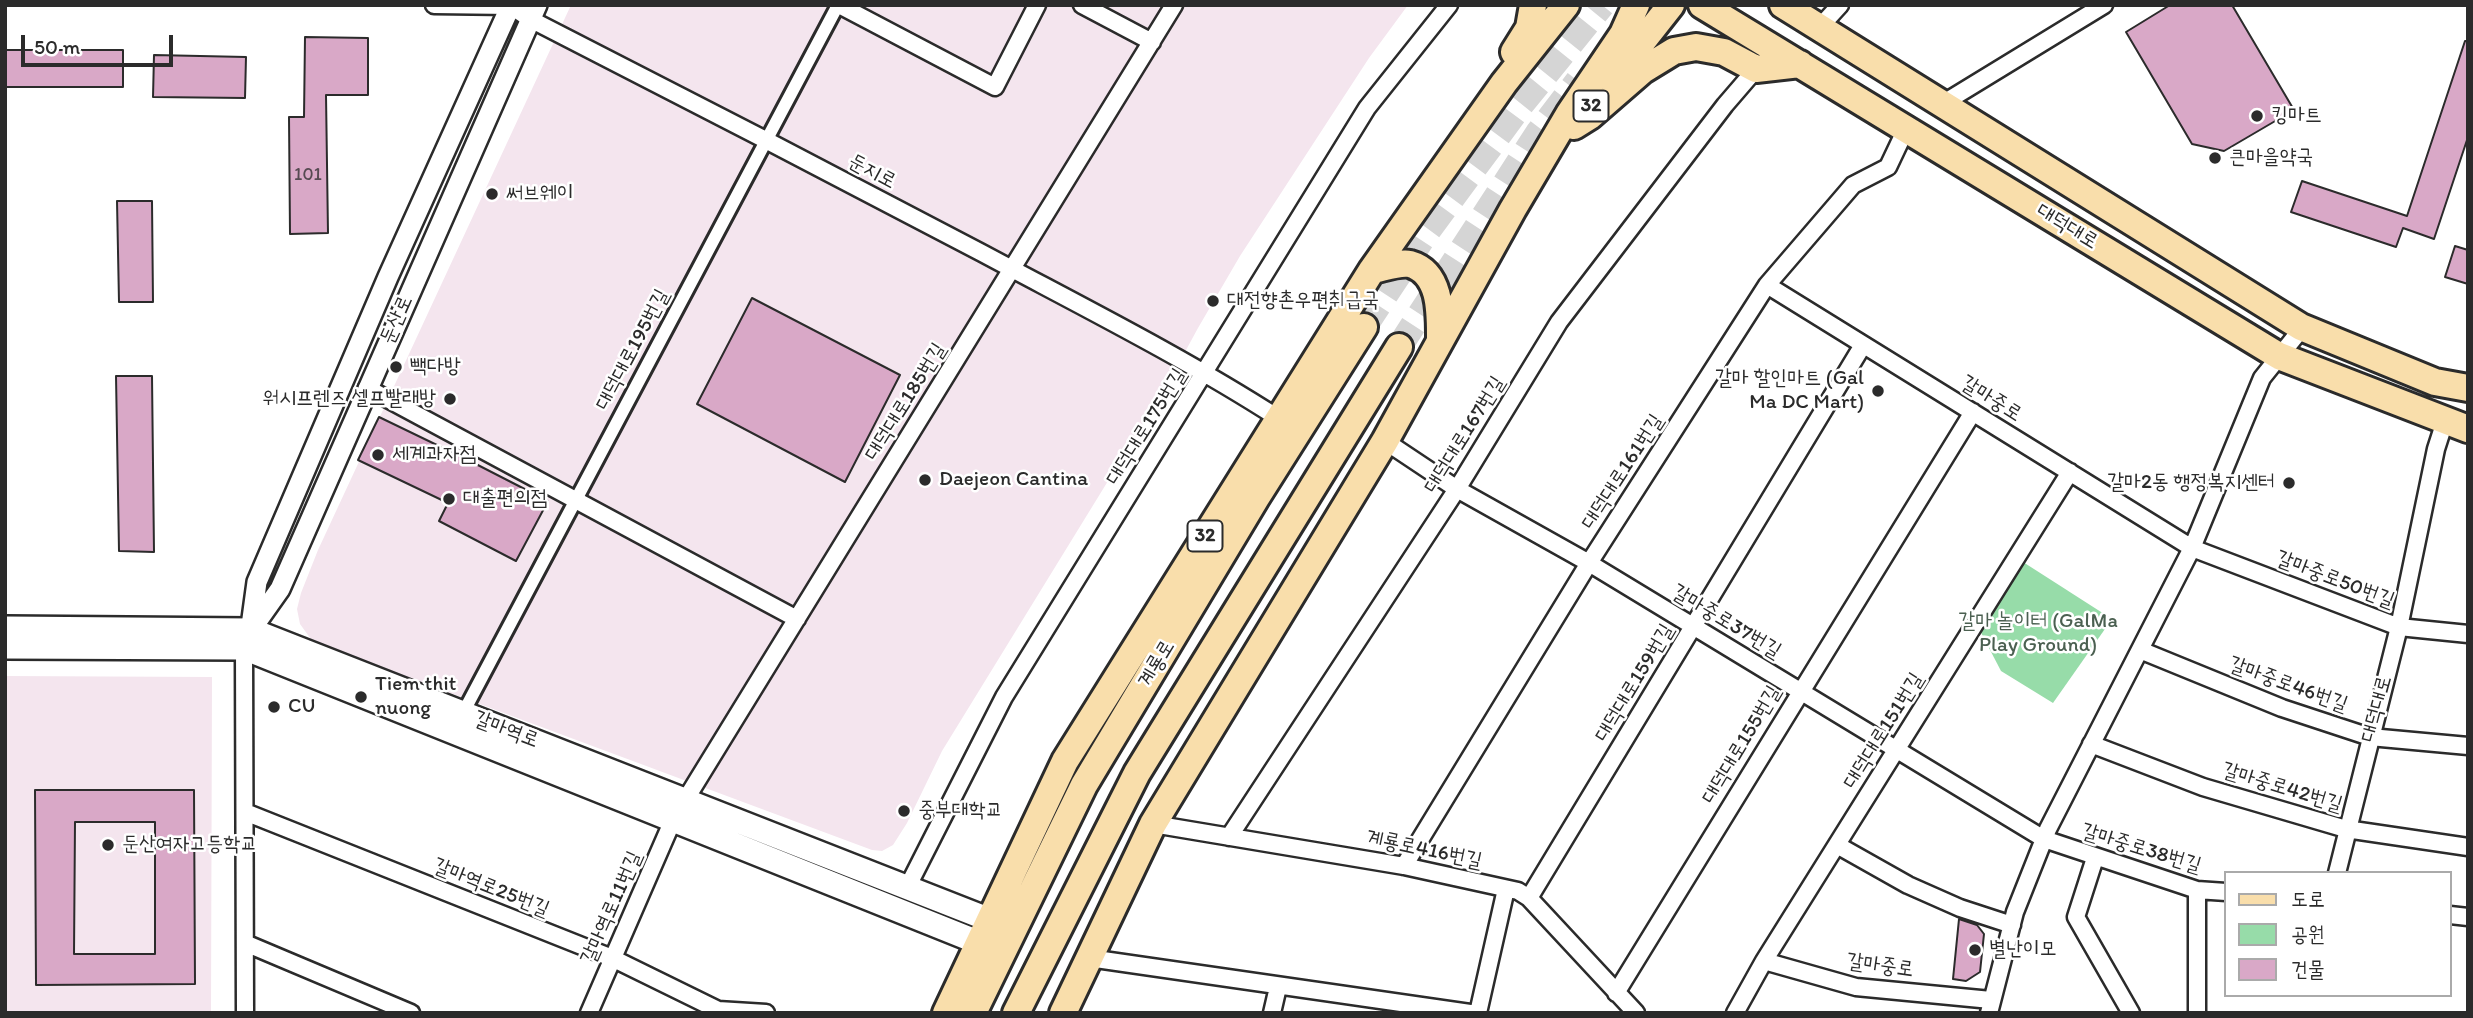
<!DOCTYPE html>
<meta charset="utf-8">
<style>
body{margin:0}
#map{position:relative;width:2473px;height:1018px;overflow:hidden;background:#fff;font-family:Itim,"Poor Story",sans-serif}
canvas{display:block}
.frame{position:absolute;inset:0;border:7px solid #2b2b2b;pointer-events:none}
.legend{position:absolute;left:2224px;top:871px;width:228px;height:126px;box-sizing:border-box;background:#fff;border:2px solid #aaa;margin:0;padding:9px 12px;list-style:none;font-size:21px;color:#2b2b2b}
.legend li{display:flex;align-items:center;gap:14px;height:35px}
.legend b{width:35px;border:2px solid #aaa}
.scale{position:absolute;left:21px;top:35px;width:152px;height:32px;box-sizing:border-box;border:4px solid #2b2b2b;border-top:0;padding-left:9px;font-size:21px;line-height:24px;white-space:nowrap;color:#2b2b2b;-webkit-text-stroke:5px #fff;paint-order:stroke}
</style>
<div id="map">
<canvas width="2473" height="1018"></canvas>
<div class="frame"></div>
<ul class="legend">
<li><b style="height:9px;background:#f9deab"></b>도로</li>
<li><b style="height:19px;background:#97dca9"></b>공원</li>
<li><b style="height:19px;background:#d9a8c7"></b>건물</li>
</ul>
<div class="scale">50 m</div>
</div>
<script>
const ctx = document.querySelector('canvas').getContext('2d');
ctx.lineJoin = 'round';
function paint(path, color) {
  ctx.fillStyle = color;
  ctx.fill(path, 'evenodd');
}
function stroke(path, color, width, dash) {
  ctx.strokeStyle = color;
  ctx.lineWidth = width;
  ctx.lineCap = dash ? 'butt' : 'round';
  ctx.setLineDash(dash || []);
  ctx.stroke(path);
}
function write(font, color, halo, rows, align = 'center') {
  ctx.font = font + ' Itim,"Poor Story",sans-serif';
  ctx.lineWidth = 5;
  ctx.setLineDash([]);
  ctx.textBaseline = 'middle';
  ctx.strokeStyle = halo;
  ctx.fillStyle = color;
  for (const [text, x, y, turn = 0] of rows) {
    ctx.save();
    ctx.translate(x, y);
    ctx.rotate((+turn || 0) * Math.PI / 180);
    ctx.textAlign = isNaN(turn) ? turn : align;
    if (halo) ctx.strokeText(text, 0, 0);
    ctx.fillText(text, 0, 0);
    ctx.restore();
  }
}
const built = new Path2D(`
 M 571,5 L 1408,5 L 1369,58 L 1240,256 L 1198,328 L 1167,385 L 942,751 L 907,823 L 893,845 L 882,851 L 872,850 L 313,642 L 300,624 L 297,609 L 301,593 L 318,550 Z
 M 5,676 L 212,677 L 211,1013 L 5,1013 Z`);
const green = new Path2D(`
 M 2023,562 L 2112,619 L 2053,703 L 2001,671 L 1976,623 Z`);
const building = new Path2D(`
 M 2170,5 L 2232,5 L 2294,110 L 2224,151 L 2192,144 L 2126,32 Z
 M 305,37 L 368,38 L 368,95 L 326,95 L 328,233 L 290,234 L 289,117 L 304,117 Z
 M 2465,41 L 2468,41 L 2468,137 L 2434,239 L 2403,228 L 2396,247 L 2291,212 L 2302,181 L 2407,216 Z
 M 5,50 L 123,50 L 123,87 L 5,87 Z
 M 154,55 L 246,57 L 245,98 L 153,97 Z
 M 117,201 L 152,201 L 153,302 L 119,302 Z
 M 2455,246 L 2468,250 L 2468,284 L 2445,277 Z
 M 752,298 L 900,375 L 845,482 L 697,404 Z
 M 116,376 L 152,376 L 154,552 L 119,551 Z
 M 379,417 L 470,461 L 548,501 L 516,561 L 439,521 L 448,503 L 358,460 Z
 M 35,790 L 194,790 L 195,984 L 36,985 ZM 75,822 L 155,822 L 155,954 L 74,954 Z
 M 1959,919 L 1977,925 L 1984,934 L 1980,972 L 1966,981 L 1953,979 Z`);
const primaryTunnel = new Path2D(`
 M 1364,327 L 1424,236 L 1520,106 L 1602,5
 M 1399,347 L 1538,133 L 1578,81`);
const pedestrian = new Path2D(`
 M 463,713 L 838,5`);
const minor = new Path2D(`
 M 434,5 L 511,6 L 530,19 C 681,96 832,174 982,253 C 1081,306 1183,357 1278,418
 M 839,5 L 995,87 L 1037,5
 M 1082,5 L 1152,42
 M 1819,28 L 1840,5
 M 1942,104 L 2104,5
 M 1767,285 L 2192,548 L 2399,627 L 2468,634
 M 367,388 L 797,619
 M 1385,441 L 1457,489 L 1589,563 L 2044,839 L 2197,890 L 2226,892
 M 244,648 L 245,1013
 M 2140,650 L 2282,708 L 2370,737 L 2468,746
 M 2091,744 L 2203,787 L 2346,829 L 2468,847
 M 245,812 L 612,958 L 718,1010 L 766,1013
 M 1153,824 L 1404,866 L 1518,891 L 1529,898 L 1636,1013
 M 1229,837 L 1457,489 L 1559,322 L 1725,105 L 1756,69
 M 1837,845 L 1908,885 L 1960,908 L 2012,925
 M 2095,858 L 2076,917 L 2131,1013
 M 1404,866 L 1589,563 L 1767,285 L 1853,185 L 1888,167 L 1906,129
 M 2337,873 L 2399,627 L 2436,449 L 2445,421
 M 907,888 L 1004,697 L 1367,108 L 1449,5
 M 2197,890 L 2197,1013
 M 1529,898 L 1863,345
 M 2450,915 L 2468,917
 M 245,943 L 411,1013
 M 1089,958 L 1470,1013
 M 1764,961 L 1856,987 L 1991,1000
 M 1616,993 L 1973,412
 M 589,1013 L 673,820 L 1174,5
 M 1272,1013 L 1278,987
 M 1478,1013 L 1506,889
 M 1735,1013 L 1764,961 L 2070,472
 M 1989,1013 L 2015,912 L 2048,829 L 2192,548 L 2262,378 L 2303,327`);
const tertiary = new Path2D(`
 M 251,626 L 257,582 L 388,277 L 511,5
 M 251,630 L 280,589 L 537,5`);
const secondary = new Path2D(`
 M 5,628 L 251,630 L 990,920
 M 5,647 L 244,648 L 980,943`);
const primary = new Path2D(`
 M 1702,5 L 2279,356 L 2468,429
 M 1783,5 L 2301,327 L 2435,382 L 2468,388
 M 1514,52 L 1529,28 L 1533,5
 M 1612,80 L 1671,5
 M 1574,126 L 1590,116 L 1643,70 L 1674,51 L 1696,47 L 1724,52 L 1756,69 L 1800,64
 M 1372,270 C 1383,268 1399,262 1410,264 C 1442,273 1440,315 1440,341
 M 946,1013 L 1065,761 L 1372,270 L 1504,83 L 1566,5
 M 973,1013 L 1084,785 L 1256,498 L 1364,327
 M 1016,1013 L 1137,773 L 1399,347
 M 1063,1013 L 1153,824 L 1385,441 L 1513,209 L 1569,114 L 1623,34 L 1636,5`);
const markers = [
 [2257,116,7,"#2b2b2b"],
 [2215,158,7,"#2b2b2b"],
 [492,194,7,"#2b2b2b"],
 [1213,301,7,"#2b2b2b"],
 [396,367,7,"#2b2b2b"],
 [1878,391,7,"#2b2b2b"],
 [450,399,7,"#2b2b2b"],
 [378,455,7,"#2b2b2b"],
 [925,480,7,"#2b2b2b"],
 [2289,483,7,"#2b2b2b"],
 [449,499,7,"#2b2b2b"],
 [361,697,7,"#2b2b2b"],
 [274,707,7,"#2b2b2b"],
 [904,811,7,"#2b2b2b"],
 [108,845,7,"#2b2b2b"],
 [1975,950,7,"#2b2b2b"]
];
const numberNames = [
 ["101",308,175]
];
const shields = [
 [1591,106,35],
 [1205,536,35]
];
const shieldNames = [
 ["32",1591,106],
 ["32",1205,536]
];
const poiNames = [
 ["킹마트",2271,116],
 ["큰마을약국",2229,158],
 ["써브웨이",506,194],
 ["대전향촌우편취급국",1227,301],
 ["빽다방",410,367],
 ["갈마 할인마트 (Gal",1864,379,"right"],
 ["Ma DC Mart)",1864,403,"right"],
 ["워시프렌즈 셀프빨래방",436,399,"right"],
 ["세계과자점",392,455],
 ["Daejeon Cantina",939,480],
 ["갈마2동 행정복지센터",2275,483,"right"],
 ["대출편의점",463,499],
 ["Tiem thit",375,685],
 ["nuong",375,709],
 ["CU",288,707],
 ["중부대학교",918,811],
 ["둔산여자고등학교",122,845],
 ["별난이모",1989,950]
];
const streetNames = [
 ["둔지로",872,172,28],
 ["대덕대로",2067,227,31],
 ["둔산로",397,320,-66],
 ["대덕대로195번길",633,350,-62],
 ["갈마중로",1991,399,32],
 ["대덕대로185번길",906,402,-58],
 ["대덕대로175번길",1147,427,-58],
 ["대덕대로167번길",1465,435,-58],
 ["대덕대로161번길",1623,472,-57],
 ["갈마중로50번길",2335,580,21],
 ["갈마중로37번길",1726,622,31],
 ["계룡로",1157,664,-59],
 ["대덕대로159번길",1635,683,-59],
 ["갈마중로46번길",2288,685,20],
 ["대덕대로",2377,709,-75],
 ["갈마역로",506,730,21],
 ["대덕대로151번길",1884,731,-58],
 ["대덕대로155번길",1742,745,-59],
 ["갈마중로42번길",2282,788,17],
 ["갈마중로38번길",2141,849,17],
 ["계룡로416번길",1424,850,12],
 ["갈마역로25번길",491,888,22],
 ["갈마역로11번길",612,908,-66],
 ["갈마중로",1880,966,8]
];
const parkNames = [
 ["갈마 놀이터 (GalMa",2038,622],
 ["Play Ground)",2038,646]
];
paint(built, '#f4e5ee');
paint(green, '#97dca9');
paint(building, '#d9a8c7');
stroke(building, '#2b2b2b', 2);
stroke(primaryTunnel, '#d5d5d5', 26, [26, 13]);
stroke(pedestrian, '#2b2b2b', 18);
stroke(minor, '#2b2b2b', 21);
stroke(tertiary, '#2b2b2b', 24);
stroke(secondary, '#2b2b2b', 28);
stroke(primary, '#2b2b2b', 32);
stroke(pedestrian, '#fff', 12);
stroke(minor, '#fff', 16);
stroke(tertiary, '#fff', 19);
stroke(secondary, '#fff', 23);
stroke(primary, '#f9deab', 26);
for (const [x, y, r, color] of markers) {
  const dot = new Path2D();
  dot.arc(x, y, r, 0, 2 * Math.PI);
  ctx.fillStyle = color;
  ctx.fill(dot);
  stroke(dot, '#fff', 2.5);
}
write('18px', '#564a52', null, numberNames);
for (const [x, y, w] of shields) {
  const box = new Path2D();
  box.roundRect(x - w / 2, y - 15.5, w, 31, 5);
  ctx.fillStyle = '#fff';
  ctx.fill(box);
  stroke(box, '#2b2b2b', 2);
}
write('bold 19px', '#2b2b2b', null, shieldNames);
write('21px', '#2b2b2b', '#fff', poiNames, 'left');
write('21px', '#2b2b2b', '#fff', streetNames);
write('21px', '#4b6051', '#fff', parkNames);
</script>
